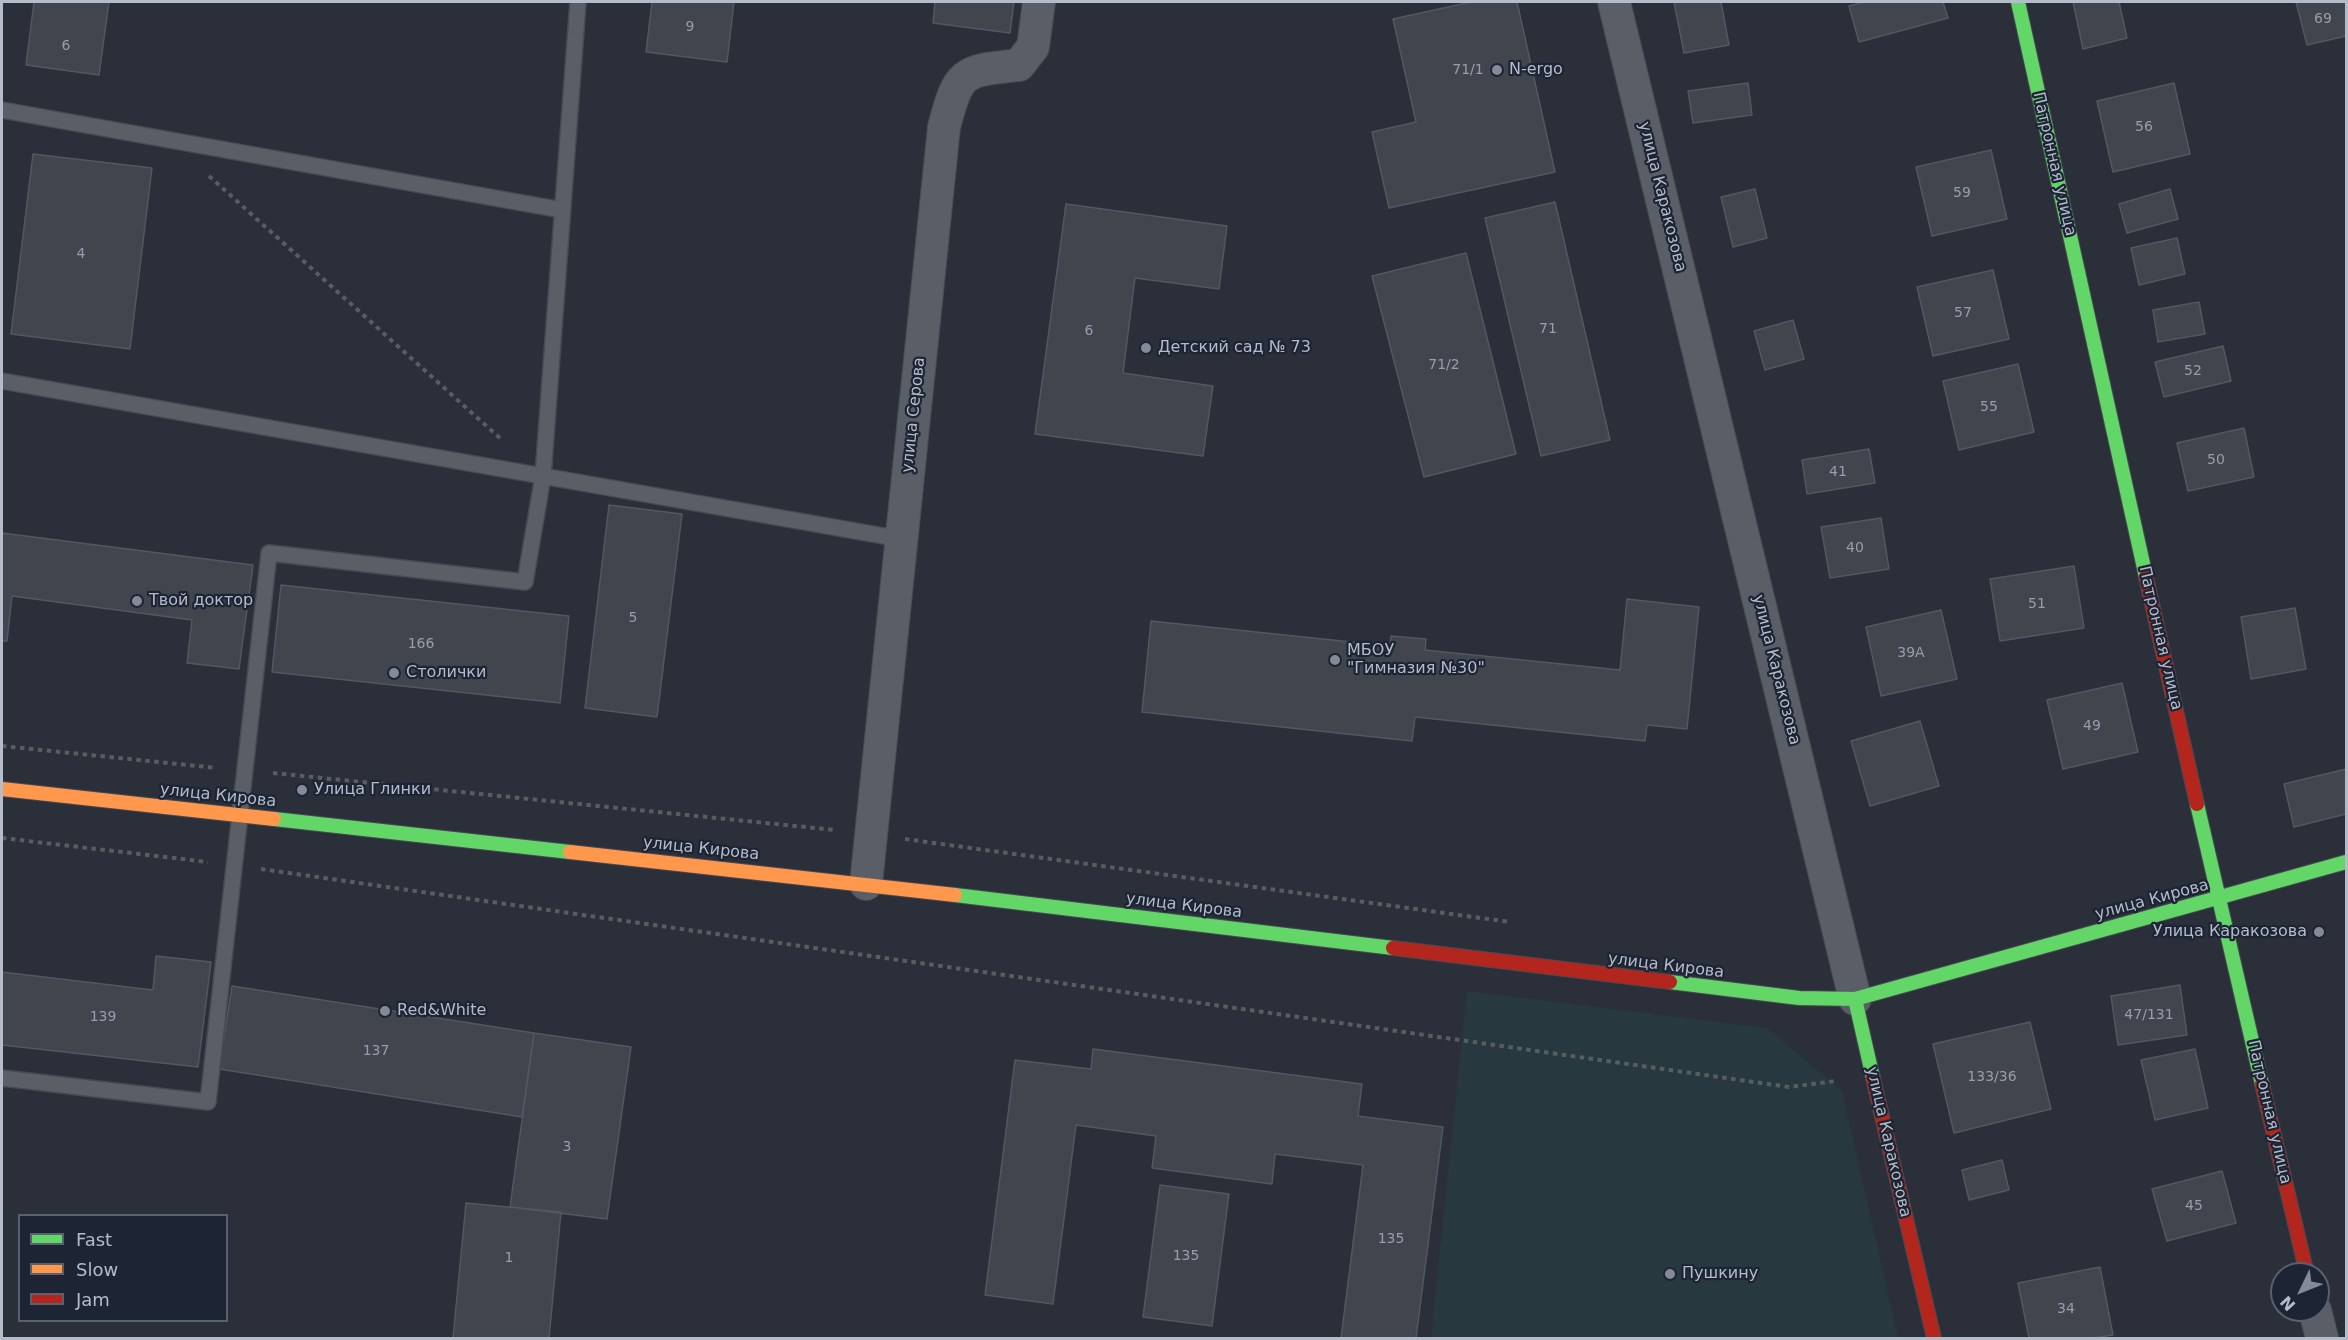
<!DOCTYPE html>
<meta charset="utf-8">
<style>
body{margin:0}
#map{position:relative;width:2348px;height:1340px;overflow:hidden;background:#2a2f39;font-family:"DejaVu Sans",sans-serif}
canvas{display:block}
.frame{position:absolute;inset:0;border:3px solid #b4bbca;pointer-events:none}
.legend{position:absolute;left:18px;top:1214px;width:210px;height:108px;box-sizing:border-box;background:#1d2434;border:2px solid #596070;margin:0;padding:8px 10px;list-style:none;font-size:18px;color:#b4bbca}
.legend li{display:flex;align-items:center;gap:12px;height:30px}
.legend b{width:30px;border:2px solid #596070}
.north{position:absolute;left:2270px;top:1262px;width:60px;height:60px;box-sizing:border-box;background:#1d2434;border:2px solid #596070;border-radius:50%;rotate:227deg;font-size:16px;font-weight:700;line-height:24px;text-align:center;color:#b4bbca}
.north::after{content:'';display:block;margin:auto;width:21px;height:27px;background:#848a97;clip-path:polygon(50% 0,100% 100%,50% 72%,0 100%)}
</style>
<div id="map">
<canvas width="2348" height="1340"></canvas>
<div class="frame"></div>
<ul class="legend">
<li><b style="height:8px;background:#63d668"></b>Fast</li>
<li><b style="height:8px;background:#ff974d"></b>Slow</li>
<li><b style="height:8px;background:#b3261e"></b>Jam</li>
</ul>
<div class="north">N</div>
</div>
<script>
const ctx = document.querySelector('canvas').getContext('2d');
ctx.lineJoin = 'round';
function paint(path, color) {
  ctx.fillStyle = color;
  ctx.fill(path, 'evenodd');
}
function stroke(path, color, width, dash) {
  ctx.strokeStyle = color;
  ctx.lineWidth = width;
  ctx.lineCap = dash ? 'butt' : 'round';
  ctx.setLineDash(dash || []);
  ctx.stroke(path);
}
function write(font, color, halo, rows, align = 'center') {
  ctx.font = font + ' "DejaVu Sans",sans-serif';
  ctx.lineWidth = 4.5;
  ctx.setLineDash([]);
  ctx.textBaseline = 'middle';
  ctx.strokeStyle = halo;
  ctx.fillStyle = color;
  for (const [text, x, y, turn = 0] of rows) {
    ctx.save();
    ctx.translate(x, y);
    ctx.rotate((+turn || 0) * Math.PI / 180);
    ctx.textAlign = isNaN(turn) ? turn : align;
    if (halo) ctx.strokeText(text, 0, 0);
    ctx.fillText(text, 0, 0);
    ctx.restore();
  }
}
const green = new Path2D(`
 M 1467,991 L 1767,1028 L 1842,1091 L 1898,1338 L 1431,1338 Z`);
const building = new Path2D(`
 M 34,2 L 109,2 L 99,75 L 26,65 Z
 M 652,2 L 734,2 L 727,62 L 646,52 Z
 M 935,2 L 1014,2 L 1010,33 L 933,23 Z
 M 1471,2 L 1517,2 L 1555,172 L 1389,208 L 1372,132 L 1416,122 L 1393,19 Z
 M 1674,2 L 1721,2 L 1729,45 L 1684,53 Z
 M 1864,2 L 1943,2 L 1948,18 L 1859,42 L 1849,6 Z
 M 2073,2 L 2119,2 L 2127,38 L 2083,49 Z
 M 2296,2 L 2346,2 L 2346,36 L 2307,45 Z
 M 1748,83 L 1752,115 L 1693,123 L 1688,91 Z
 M 2174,83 L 2190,154 L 2113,172 L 2097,101 Z
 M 1991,150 L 2007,219 L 1932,236 L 1916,167 Z
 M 33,154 L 152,168 L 130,349 L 11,334 Z
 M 1755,189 L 1767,238 L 1733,247 L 1721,197 Z
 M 2170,189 L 2178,219 L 2127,233 L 2119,204 Z
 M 1555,202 L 1610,440 L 1541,456 L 1485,218 Z
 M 1066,204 L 1227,226 L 1219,289 L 1135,278 L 1123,373 L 1213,386 L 1203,456 L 1035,434 Z
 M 2177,238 L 2185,274 L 2139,285 L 2131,248 Z
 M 1466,253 L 1516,454 L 1424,477 L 1372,276 Z
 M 1993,270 L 2009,339 L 1933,356 L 1917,287 Z
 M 2199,302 L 2205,334 L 2158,342 L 2153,310 Z
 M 1793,320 L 1804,359 L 1765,370 L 1754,331 Z
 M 2223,346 L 2231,381 L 2164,397 L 2155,362 Z
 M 2018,364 L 2034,432 L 1959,450 L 1943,381 Z
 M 2244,428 L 2254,477 L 2188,491 L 2177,443 Z
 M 1869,449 L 1875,483 L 1807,494 L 1802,460 Z
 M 609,505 L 682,514 L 657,717 L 585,708 Z
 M 1881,518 L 1889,569 L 1830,578 L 1821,527 Z
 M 2,533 L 253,565 L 239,669 L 187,663 L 192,620 L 12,596 L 7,641 L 2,641 Z
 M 2074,566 L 2084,628 L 2000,641 L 1990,579 Z
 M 281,585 L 569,616 L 560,703 L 272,672 Z
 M 1627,599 L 1699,607 L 1687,729 L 1647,725 L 1645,741 L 1415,717 L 1412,741 L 1142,712 L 1151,621 L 1390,646 L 1391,636 L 1426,639 L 1425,650 L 1620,670 Z
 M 2295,608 L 2306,669 L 2251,679 L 2241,617 Z
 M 1941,610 L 1957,679 L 1881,696 L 1866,627 Z
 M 2122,683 L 2138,752 L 2063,769 L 2047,700 Z
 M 1920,721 L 1939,786 L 1870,806 L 1851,741 Z
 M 2346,769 L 2346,814 L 2294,827 L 2284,784 Z
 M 156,956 L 211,962 L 198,1067 L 2,1045 L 2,972 L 153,990 Z
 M 2180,985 L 2187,1035 L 2118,1045 L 2111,996 Z
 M 232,986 L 534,1033 L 522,1117 L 219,1069 Z
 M 2030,1022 L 2051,1109 L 1954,1133 L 1933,1044 Z
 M 534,1033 L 631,1047 L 607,1219 L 510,1207 Z
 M 1093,1049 L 1362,1084 L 1358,1116 L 1443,1127 L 1416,1338 L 1341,1338 L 1363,1165 L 1275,1154 L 1272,1184 L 1152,1168 L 1156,1136 L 1076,1125 L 1053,1304 L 985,1295 L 1015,1060 L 1091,1069 Z
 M 2195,1049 L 2208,1108 L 2155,1120 L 2141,1060 Z
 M 2002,1160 L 2009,1190 L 1969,1200 L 1962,1170 Z
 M 2222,1171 L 2236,1223 L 2167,1241 L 2152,1189 Z
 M 1160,1185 L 1229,1194 L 1212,1326 L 1143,1317 Z
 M 466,1203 L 561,1212 L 549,1338 L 453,1338 Z
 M 2100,1267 L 2113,1335 L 2093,1338 L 2029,1338 L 2018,1283 Z`);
const path = new Path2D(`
 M 209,176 L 502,440
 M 2,746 L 217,768
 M 273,773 L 835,830
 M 2,838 L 208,862
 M 905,839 L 1510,922
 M 261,869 L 1789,1087 L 1836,1081`);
const lane = new Path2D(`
 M 2,110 L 562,210
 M 2,381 L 901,539
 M 2,1078 L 208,1102 L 269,553 L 525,582 L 543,476 L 578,2`);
const street = new Path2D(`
 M 1614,2 L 1855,999
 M 866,884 L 944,127 C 959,71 961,71 1019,65 L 1033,47 L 1039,2
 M 2315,1310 L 2322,1338`);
const fast = new Path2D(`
 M 2018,2 L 2146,577
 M 2197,804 L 2262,1084
 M 274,819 L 570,852
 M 955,895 L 1393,948
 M 1670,982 L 1799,998 L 1855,999
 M 1873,1078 L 1855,999 L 2346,862`);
const slow = new Path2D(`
 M 2,789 L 274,819
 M 570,852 L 955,895`);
const jam = new Path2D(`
 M 2146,577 L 2197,804
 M 1393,948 L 1670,982
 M 1873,1078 L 1934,1338
 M 2262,1084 L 2307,1274`);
const markers = [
 [1497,70,6,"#848a97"],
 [1146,348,6,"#848a97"],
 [137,601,6,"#848a97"],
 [1335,660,6,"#848a97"],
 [394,673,6,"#848a97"],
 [302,790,6,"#848a97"],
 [2319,932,6,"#848a97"],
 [385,1011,6,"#848a97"],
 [1670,1274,6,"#848a97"]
];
const numberNames = [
 ["69",2323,19],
 ["9",690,27],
 ["6",66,46],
 ["71/1",1468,70],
 ["56",2144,127],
 ["59",1962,193],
 ["4",81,254],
 ["57",1963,313],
 ["71",1548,329],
 ["6",1089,331],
 ["71/2",1444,365],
 ["52",2193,371],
 ["55",1989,407],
 ["50",2216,460],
 ["41",1838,472],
 ["40",1855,548],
 ["51",2037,604],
 ["5",633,618],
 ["166",421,644],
 ["39А",1911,653],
 ["49",2092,726],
 ["47/131",2149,1015],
 ["139",103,1017],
 ["137",376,1051],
 ["133/36",1992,1077],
 ["3",567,1147],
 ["45",2194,1206],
 ["135",1391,1239],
 ["135",1186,1256],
 ["1",509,1258],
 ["34",2066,1309]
];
const poiNames = [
 ["N-ergo",1509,70],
 ["Детский сад № 73",1158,348],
 ["Твой доктор",149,601],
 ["МБОУ",1347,651],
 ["\"Гимназия №30\"",1347,669],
 ["Столички",406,673],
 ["Улица Глинки",314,790],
 ["Улица Каракозова",2307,932,"right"],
 ["Red&White",397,1011],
 ["Пушкину",1682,1274]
];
const streetNames = [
 ["Патронная улица",2054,164,77],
 ["улица Каракозова",1662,197,76],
 ["улица Серова",914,415,-84],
 ["Патронная улица",2160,638,77],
 ["улица Каракозова",1776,670,76],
 ["улица Кирова",218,796,6],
 ["улица Кирова",701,849,6],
 ["улица Кирова",2152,900,-15],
 ["улица Кирова",1184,906,7],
 ["улица Кирова",1666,966,7],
 ["Патронная улица",2269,1112,77],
 ["улица Каракозова",1888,1142,77]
];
paint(green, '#27393f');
paint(building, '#41464e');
stroke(building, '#525761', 1.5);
stroke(lane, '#464a52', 18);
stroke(street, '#464a52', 34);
stroke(fast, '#464a52', 16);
stroke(slow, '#464a52', 16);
stroke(jam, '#464a52', 16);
stroke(path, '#585d64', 4, [4.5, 4.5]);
stroke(lane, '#5a5e67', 15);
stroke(street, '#5a5e67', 32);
stroke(fast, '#63d668', 14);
stroke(slow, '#ff974d', 14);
stroke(jam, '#b3261e', 14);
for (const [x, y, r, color] of markers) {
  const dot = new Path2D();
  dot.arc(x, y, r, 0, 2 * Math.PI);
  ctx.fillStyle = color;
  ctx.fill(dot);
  stroke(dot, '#1d2434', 2);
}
write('14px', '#979eab', null, numberNames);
write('16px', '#b4bbca', '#1d2434', poiNames, 'left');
write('16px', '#b4bbca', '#1d2434', streetNames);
</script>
